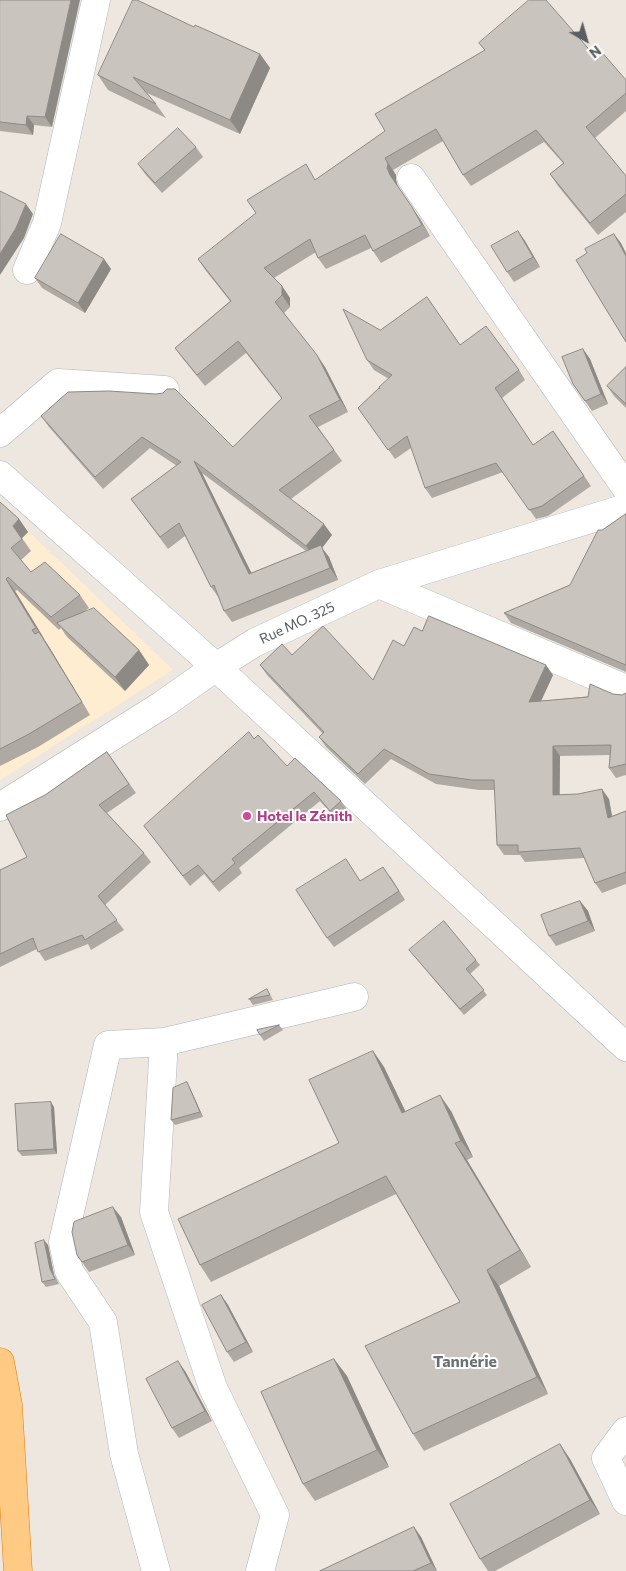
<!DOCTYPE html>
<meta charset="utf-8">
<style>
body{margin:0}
#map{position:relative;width:626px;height:1571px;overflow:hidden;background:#ede7df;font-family:Commissioner,sans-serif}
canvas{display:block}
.north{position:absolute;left:561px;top:15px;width:50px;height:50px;-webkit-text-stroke:4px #fff;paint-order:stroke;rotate:142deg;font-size:14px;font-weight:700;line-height:20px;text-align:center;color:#585e61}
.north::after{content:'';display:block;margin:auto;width:18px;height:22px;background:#585e61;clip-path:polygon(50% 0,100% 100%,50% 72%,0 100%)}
</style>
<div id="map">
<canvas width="626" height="1571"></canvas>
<div class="north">N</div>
</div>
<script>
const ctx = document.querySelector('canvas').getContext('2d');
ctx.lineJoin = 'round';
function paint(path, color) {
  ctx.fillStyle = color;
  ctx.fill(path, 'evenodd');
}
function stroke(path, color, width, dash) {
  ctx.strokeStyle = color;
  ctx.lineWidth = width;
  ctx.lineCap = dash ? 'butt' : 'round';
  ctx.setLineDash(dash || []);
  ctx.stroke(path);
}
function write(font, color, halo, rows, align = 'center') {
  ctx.font = font + ' Commissioner,sans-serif';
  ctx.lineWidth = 4;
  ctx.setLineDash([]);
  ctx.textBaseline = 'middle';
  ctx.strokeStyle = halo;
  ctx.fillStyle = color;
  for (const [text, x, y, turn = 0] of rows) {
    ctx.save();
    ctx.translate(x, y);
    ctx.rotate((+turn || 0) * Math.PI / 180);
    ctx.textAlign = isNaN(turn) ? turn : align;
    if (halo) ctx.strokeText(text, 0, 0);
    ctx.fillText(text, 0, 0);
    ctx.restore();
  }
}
const commercial = new Path2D(`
 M 0,504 L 173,670 L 0,780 Z`);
const minor = new Path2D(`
 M 411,178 L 626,488
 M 27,270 L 47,223 L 96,0
 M 0,433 L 58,383 L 165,390
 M 0,475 L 216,667 L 626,1047
 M 379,584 L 626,689
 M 0,807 L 162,705 L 216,667 L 254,643 L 379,584 L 626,508
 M 626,1431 L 606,1458 L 626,1501
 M 156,1571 L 124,1454 L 103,1322 L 69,1271 L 63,1242 L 108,1045 L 164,1042
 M 260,1571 L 275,1515 L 213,1388 L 154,1212 L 164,1042 L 354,997`);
const highway = new Path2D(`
 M 0,1362 L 8,1405 L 18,1571`);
const wall = new Path2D(`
 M 0,0 L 52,127 L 34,125 L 33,135 L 0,131 Z
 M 194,27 L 260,54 L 270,68 L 240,134 L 147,93 L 156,104 L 166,118 L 108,90 L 98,75 Z
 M 479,43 L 594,55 L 626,80 L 626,111 L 595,138 L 626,176 L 626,212 L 598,235 L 558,186 L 550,174 L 563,163 L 544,142 L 471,186 L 463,175 L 443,141 L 393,170 L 396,175 L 396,180 L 398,187 L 420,219 L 430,236 L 381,263 L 371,248 L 326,269 L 318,258 L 316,252 L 274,278 L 282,286 L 290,298 L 290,307 L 284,313 L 325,367 L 348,412 L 318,427 L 342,461 L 291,499 L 332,535 L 322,548 L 329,557 L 338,580 L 232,622 L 224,611 L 219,598 L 211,587 L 185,536 L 168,549 L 131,499 L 177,466 L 150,448 L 103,489 L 49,427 L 41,416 L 233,447 L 282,399 L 246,353 L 205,386 L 183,359 L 175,348 L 230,301 L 206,271 L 198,259 L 316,180 L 385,131 L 485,51 ZM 202,473 L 306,551 L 251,573 Z
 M 196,147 L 203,157 L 162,193 L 145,174 L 138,164 Z
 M 518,231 L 525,241 L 540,267 L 514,282 L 507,272 Z
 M 104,259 L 111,269 L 85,313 L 42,288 L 35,278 Z
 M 380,330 L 460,345 L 519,370 L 525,380 L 502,398 L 533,445 L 553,431 L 591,486 L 548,516 L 536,519 L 503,472 L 432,498 L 425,488 L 411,448 L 395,459 L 358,408 L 389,379 L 374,370 L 367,360 Z
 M 583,349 L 590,359 L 608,404 L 592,411 L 573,384 Z
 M 626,367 L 626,408 L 614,396 L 607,386 Z
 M 0,502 L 19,519 L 28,532 L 22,538 L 31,551 L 21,560 L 31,572 L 80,595 L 89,608 L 82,613 L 139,650 L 149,665 L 125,691 L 67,637 L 61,628 L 59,630 L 17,590 L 15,591 L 90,715 L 38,747 L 0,766 Z
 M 626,514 L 626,672 L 511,623 L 504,613 L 570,585 L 602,530 Z
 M 422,631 L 553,675 L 541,701 L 613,694 L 622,695 L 626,693 L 626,775 L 616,778 L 609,768 L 610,755 L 560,756 L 560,795 L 609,799 L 612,816 L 626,811 L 626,884 L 602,893 L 595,883 L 584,858 L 525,862 L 520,855 L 504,855 L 497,845 L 495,790 L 479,790 L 436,784 L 391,759 L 365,784 L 326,747 L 319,737 L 323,734 L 267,675 L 260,665 L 292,655 L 373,680 L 404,646 Z
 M 254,739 L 287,766 L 341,801 L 348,811 L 337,820 L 320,801 L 239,868 L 242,873 L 219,892 L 204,874 L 190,886 L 144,826 Z
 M 107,752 L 136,793 L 107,813 L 144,853 L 151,862 L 105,905 L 124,930 L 91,950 L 88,944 L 45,961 L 37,949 L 0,967 L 0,870 L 27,857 L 45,795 Z
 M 352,868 L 360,881 L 390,876 L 405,900 L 334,947 L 327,938 Z
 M 580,901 L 588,911 L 595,931 L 556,946 L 549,936 Z
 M 409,950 L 476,960 L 480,965 L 470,974 L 487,995 L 464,1015 Z
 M 267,989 L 273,1000 L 253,1005 L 249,999 Z
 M 279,1025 L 283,1030 L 264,1041 L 260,1035 Z
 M 373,1051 L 384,1067 L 405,1111 L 451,1111 L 473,1157 L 467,1160 L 531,1267 L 499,1286 L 548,1394 L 424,1451 L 413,1434 L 460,1302 L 396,1194 L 211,1282 L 200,1265 L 339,1143 Z
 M 187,1082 L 190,1088 L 203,1117 L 175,1125 L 171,1120 Z
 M 54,1107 L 57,1154 L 22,1156 L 18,1151 Z
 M 121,1217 L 135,1255 L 89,1272 L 77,1255 Z
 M 48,1245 L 54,1275 L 59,1284 L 46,1287 L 42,1282 Z
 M 221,1295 L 228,1305 L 253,1352 L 234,1362 L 227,1352 Z
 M 334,1359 L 347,1376 L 389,1467 L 315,1501 L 303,1484 Z
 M 185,1371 L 212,1421 L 179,1438 L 172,1428 Z
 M 560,1444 L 570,1459 L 600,1514 L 495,1571 L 488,1571 L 480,1559 Z
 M 414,1527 L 421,1537 L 437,1571 L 320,1571 Z`);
const shadedWall = new Path2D(`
 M 71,0 L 80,0 L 52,127 L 45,117 Z
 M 260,54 L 270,68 L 240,134 L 230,120 Z
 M 27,116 L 34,125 L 33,135 L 26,125 Z
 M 385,158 L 396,175 L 396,180 L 398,187 L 420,219 L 430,236 L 390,175 Z
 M 26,204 L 33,214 L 24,238 L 0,275 L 0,254 Z
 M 518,231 L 525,241 L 540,267 L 533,257 Z
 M 614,234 L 621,243 L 626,253 L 626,256 Z
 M 104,259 L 111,269 L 85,313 L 78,303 Z
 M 282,286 L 290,298 L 290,307 L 282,295 Z
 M 583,349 L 590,359 L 608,404 L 601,394 Z
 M 317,355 L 325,367 L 348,412 L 340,400 Z
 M 194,461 L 202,473 L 258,586 L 249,574 Z
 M 19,519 L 28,532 L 21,539 L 13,526 Z
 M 324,524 L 332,535 L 322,548 L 329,557 L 338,580 L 330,568 L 315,558 L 306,546 Z
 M 6,579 L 15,591 L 45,640 L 36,628 Z
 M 39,632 L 48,645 L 90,715 L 82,702 Z
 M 139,650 L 149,665 L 125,691 L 115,677 Z
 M 546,665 L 553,675 L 536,712 L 529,702 Z
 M 553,746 L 560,756 L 559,805 L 553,795 Z
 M 602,789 L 609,799 L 614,828 L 608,818 Z
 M 580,901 L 588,911 L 595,931 L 588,921 Z
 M 373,1051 L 384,1067 L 414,1129 L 402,1113 Z
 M 187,1082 L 190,1088 L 203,1117 L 200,1112 Z
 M 440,1095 L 451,1111 L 473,1157 L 461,1141 Z
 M 51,1102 L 54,1107 L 57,1154 L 54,1149 Z
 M 455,1143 L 467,1160 L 531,1267 L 520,1250 Z
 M 113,1207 L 121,1217 L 135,1255 L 128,1245 Z
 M 44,1240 L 48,1245 L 54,1275 L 59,1284 L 50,1269 Z
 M 487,1270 L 499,1286 L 548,1394 L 537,1377 Z
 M 221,1295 L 228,1305 L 253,1352 L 246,1342 Z
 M 334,1359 L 347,1376 L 389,1467 L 377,1450 Z
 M 178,1361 L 185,1371 L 212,1421 L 205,1411 Z
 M 560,1444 L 570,1459 L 600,1514 L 590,1500 Z
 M 414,1527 L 421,1537 L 437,1571 L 431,1563 Z`);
const building = new Path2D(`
 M 0,0 L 71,0 L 45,117 L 27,116 L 26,125 L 0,122 Z
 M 133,0 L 137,0 L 194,27 L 195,25 L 260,54 L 230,120 L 133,77 L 156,104 L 98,75 Z
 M 529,0 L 546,0 L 594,55 L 600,50 L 626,80 L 626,93 L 586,127 L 626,176 L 626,194 L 590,223 L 550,174 L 564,163 L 536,130 L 463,175 L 436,129 L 385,158 L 388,164 L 387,168 L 390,175 L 412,207 L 422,225 L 373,251 L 365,235 L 318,258 L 310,239 L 264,268 L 282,286 L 282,295 L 275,302 L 317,355 L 340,400 L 309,416 L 334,450 L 279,490 L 324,524 L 306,546 L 194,461 L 249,574 L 321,545 L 330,568 L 224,611 L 214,585 L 211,587 L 179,523 L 160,537 L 131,499 L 181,462 L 142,437 L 95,477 L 41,416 L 68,392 L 109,391 L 156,394 L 163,393 L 167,389 L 175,389 L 233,447 L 282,398 L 238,341 L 197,375 L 175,348 L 231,301 L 198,259 L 256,213 L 247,200 L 306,164 L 315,180 L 385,131 L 375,114 L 485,50 L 479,43 Z
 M 178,128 L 196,147 L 155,183 L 138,164 Z
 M 0,191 L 26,204 L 16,228 L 0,254 Z
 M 518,231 L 533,257 L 507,272 L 491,246 Z
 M 61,234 L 104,259 L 78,303 L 35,278 Z
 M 614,234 L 626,256 L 626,342 L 576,260 L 587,253 L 585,249 Z
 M 427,297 L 460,345 L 486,326 L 519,370 L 495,388 L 533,445 L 553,431 L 584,476 L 542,506 L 529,510 L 496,463 L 425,488 L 407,436 L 388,450 L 358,408 L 379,388 L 380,389 L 379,387 L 392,375 L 367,360 L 343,309 L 380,330 Z
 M 583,349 L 601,394 L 585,401 L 573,384 L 562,357 Z
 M 626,367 L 626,404 L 607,386 Z
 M 0,502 L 19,519 L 13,526 L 22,539 L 11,548 L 31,572 L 45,562 L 80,595 L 51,617 L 8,577 L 6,579 L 36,628 L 32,630 L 35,634 L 39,632 L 82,702 L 29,734 L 0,749 Z
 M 626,514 L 626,665 L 504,613 L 570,585 L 598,530 L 602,530 Z
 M 94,608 L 139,650 L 115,677 L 57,623 Z
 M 429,616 L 546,665 L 529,702 L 588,697 L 590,684 L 613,694 L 622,695 L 626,693 L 626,764 L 609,768 L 611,745 L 553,746 L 553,795 L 578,794 L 602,789 L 608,818 L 626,811 L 626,872 L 595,883 L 580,848 L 518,852 L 518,845 L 497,845 L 494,780 L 472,780 L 429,774 L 384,749 L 358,774 L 319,737 L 324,732 L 260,665 L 282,644 L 292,655 L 323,626 L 373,680 L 393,640 L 404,646 L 414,627 L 422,631 Z
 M 249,732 L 254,739 L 258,735 L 287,766 L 295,758 L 341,801 L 330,811 L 314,792 L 232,859 L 235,863 L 213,882 L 198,865 L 183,876 L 144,826 Z
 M 107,752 L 129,784 L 99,805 L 144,853 L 98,896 L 117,920 L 85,940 L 82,935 L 38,952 L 33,938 L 0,954 L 0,870 L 27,857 L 6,815 L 45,795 Z
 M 346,859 L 360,881 L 383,867 L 399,891 L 327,938 L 296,890 Z
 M 580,901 L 588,921 L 549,936 L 541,915 Z
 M 444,921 L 476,960 L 466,969 L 484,990 L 460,1009 L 409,950 Z
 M 267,989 L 270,995 L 249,999 Z
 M 279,1025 L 260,1035 L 257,1030 Z
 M 373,1051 L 402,1113 L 440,1095 L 461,1141 L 455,1143 L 520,1250 L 487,1270 L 537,1377 L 413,1434 L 365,1346 L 460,1302 L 386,1176 L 200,1265 L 178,1219 L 339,1143 L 309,1080 Z
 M 187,1082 L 200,1112 L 171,1120 L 173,1088 Z
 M 51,1102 L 54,1149 L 18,1151 L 15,1104 Z
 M 113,1207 L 128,1245 L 82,1262 L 77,1255 L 72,1232 L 74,1222 Z
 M 44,1240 L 50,1269 L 55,1279 L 42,1282 L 35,1243 Z
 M 221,1295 L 246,1342 L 227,1352 L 202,1305 Z
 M 334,1359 L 377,1450 L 303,1484 L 261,1392 Z
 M 178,1361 L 205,1411 L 172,1428 L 146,1379 Z
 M 560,1444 L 590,1500 L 480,1559 L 450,1504 Z
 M 414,1527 L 431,1563 L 413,1571 L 320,1571 Z`);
const markers = [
 [247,816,5,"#d1479c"]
];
const streetNames = [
 ["Rue MO. 325",297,623,-25]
];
const hotelNames = [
 ["Hotel le Zénith",257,816]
];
const quarterNames = [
 ["Tannérie",465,1362]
];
paint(commercial, '#ffedd1');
stroke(minor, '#b0b4b8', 29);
stroke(highway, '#eb7900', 29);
stroke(minor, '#fff', 28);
stroke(highway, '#ffca83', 28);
paint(wall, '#aea9a3');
paint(shadedWall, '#8d8985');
paint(building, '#cac4be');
stroke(building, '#8d8985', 1);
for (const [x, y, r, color] of markers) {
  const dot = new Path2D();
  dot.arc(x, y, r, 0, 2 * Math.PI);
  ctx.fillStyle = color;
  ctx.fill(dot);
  stroke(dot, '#fff', 2);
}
write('14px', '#585e61', '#fff', streetNames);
write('bold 14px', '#b23c85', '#fff', hotelNames, 'left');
write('bold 16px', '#697074', '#fff', quarterNames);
</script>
